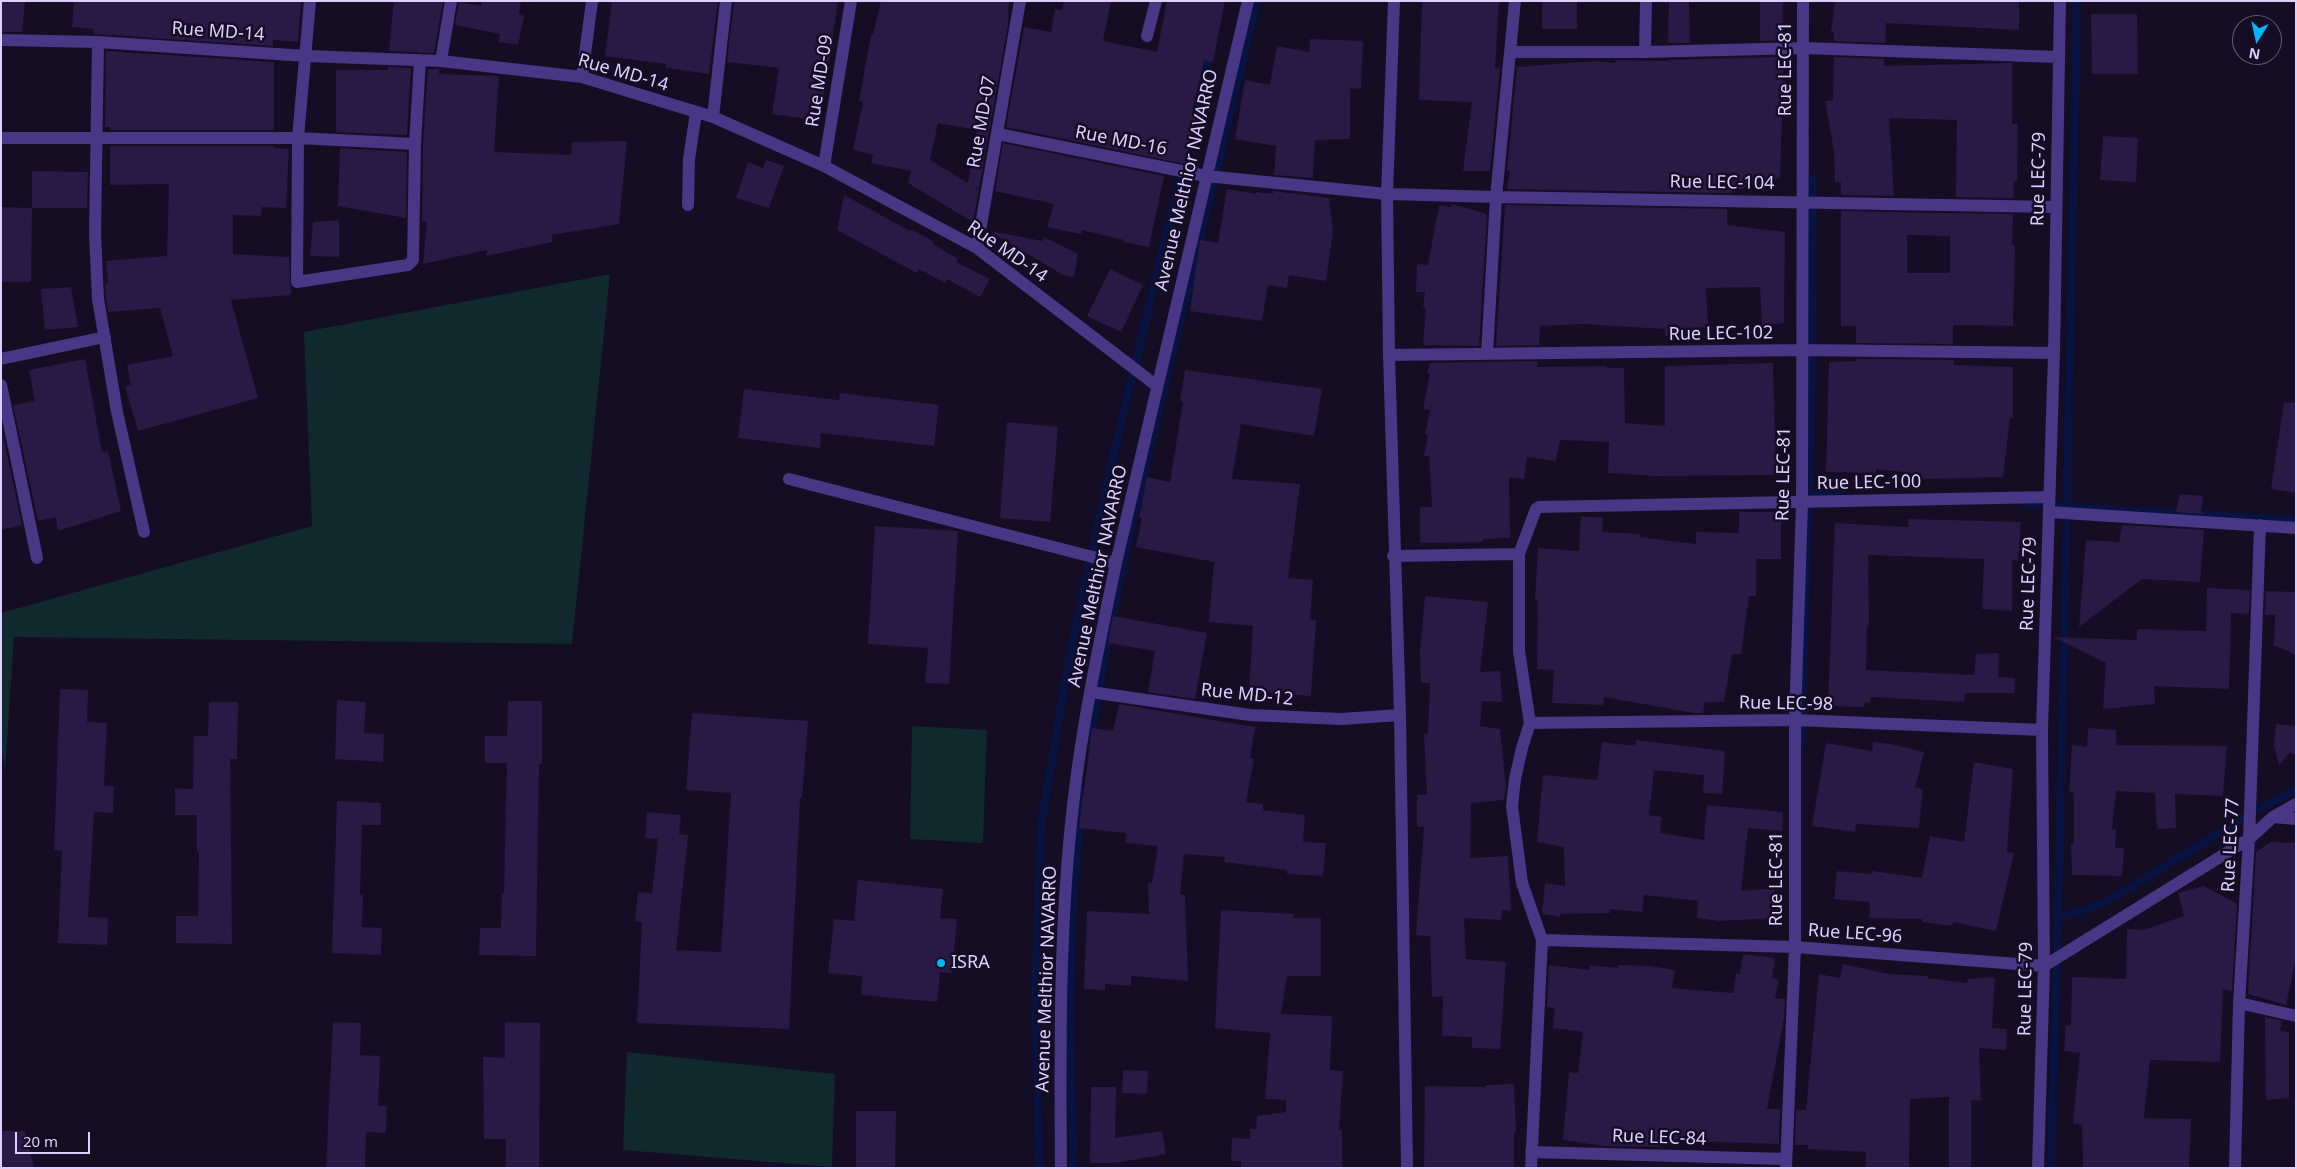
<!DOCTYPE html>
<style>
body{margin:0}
#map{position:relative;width:2297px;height:1169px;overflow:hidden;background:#150d23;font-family:"Noto Sans",sans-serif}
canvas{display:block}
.frame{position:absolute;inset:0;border:2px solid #ddcfff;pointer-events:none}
.north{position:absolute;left:2232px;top:15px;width:50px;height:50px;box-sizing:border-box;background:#150d23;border:1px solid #655b7b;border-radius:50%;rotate:190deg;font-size:14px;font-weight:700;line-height:20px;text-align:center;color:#ddcfff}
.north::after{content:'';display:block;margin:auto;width:18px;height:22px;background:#00b7fa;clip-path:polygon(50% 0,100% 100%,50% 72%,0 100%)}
.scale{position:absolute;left:15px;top:1132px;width:75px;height:22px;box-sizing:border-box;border:2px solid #ddcfff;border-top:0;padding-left:6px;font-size:15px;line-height:18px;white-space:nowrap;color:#ddcfff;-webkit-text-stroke:4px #150d23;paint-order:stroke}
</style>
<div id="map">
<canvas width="2297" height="1169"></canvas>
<div class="frame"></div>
<div class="north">N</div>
<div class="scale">20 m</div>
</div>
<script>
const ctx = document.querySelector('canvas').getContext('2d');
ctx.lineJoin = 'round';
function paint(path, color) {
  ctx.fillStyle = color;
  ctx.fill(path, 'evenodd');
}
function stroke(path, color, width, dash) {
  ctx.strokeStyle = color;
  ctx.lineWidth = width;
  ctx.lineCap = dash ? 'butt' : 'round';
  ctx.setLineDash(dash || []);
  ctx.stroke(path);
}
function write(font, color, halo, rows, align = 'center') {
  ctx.font = font + ' "Noto Sans",sans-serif';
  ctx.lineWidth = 5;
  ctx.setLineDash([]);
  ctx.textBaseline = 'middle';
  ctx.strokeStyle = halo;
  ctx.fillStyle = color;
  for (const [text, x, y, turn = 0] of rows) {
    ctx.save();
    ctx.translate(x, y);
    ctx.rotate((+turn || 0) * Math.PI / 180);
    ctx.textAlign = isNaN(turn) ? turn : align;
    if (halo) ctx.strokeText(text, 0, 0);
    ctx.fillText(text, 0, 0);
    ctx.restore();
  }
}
const green = new Path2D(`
 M 610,274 L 572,644 L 14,637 L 5,773 L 1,741 L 1,613 L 312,526 L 304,332 Z
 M 912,726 L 987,730 L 983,843 L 910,839 Z
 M 627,1052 L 835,1074 L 832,1167 L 623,1150 Z`);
const stream = new Path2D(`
 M 2077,1 L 2067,507 L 2259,518
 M 1194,118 L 1210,51
 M 1809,494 L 1840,495
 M 2024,503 L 2067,507 L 2058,919 L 2108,901 L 2250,814 L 2250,817
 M 2259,522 L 2259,518 L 2296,521
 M 1091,738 L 1110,627 L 1132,524 L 1257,1
 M 1801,746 L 1812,388 L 1812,180
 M 2250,813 L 2296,790
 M 1039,1168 L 1035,998 L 1041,824 L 1069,659 L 1107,482 L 1182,168
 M 1074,1168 C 1069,1042 1067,917 1084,792
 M 2051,1168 L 2058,919`);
const building = new Path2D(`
 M 1,1 L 25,1 L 22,32 L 1,32 Z
 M 74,1 L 301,1 L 298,42 L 273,40 L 273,46 L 93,34 L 93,29 L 72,27 Z
 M 394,1 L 443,1 L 434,53 L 389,51 Z
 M 482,1 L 521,1 L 519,14 L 524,16 L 518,45 L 498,42 L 500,34 L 455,25 L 459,2 L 481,6 Z
 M 612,1 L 718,1 L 709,74 L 666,68 L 666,64 L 605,56 Z
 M 734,1 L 838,1 L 820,121 L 772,114 L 779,68 L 727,62 Z
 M 881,1 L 1009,1 L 1008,25 L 979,188 L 974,187 L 979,190 L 973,222 L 908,183 L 911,171 L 871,163 L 873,155 L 853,150 L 863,102 L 859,101 L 871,35 L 873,35 ZM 938,123 L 977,130 L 968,183 L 930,160 Z
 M 1064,1 L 1111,1 L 1103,41 L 1157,52 L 1167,1 L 1225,1 L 1213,62 L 1204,60 L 1193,107 L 1198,108 L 1185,164 L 1006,127 L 1024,27 L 1051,32 L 1055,9 L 1062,10 Z
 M 1422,1 L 1499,1 L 1495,69 L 1500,68 L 1490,171 L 1463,171 L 1472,102 L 1419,100 Z
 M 1542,1 L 1577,1 L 1577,29 L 1542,29 Z
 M 1669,1 L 1689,1 L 1690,43 L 1668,43 Z
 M 1760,1 L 1783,1 L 1782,40 L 1760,41 Z
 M 1835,1 L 2019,1 L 2019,30 L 1886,23 L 1885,43 L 1834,41 L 1834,32 L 1831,32 Z
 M 2091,14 L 2137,14 L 2138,74 L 2092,74 Z
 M 1310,39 L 1363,41 L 1361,89 L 1350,88 L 1350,139 L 1315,140 L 1313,178 L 1274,175 L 1276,146 L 1235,139 L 1245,80 L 1270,85 L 1277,46 L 1309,52 Z
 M 106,51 L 274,62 L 274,130 L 110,130 L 109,127 L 105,127 Z
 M 1782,57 L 1782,60 L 1784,60 L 1780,178 L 1728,193 L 1507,189 L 1510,171 L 1507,171 L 1517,67 L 1596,61 L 1615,63 L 1615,60 L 1668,61 L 1668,60 Z
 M 1834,57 L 1884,59 L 1884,66 L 2012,63 L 2012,124 L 2018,124 L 2017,181 L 2014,181 L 2013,198 L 1956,197 L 1957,120 L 1889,118 L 1894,196 L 1841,195 L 1841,182 L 1835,182 L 1834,151 L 1825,101 L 1833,100 Z
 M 388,67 L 411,68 L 407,135 L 336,132 L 336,70 L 388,70 Z
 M 428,69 L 439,69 L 439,74 L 499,76 L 494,152 L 571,155 L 572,142 L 627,141 L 619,224 L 552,235 L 552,242 L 486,256 L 487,250 L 423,264 L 427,222 L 422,221 L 423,144 Z
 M 2103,136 L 2138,138 L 2136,182 L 2100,180 Z
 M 1003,143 L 1164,176 L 1149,247 L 1123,242 L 1124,240 L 1082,230 L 1081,234 L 1047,227 L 1054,204 L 995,191 Z
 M 110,146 L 274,146 L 274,148 L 289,149 L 286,208 L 262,207 L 261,216 L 233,215 L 233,254 L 289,257 L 291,295 L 231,300 L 258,398 L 138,431 L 125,386 L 131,385 L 127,365 L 173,356 L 160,308 L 108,312 L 106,298 L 105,284 L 108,283 L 106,261 L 167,256 L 169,184 L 110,185 Z
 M 340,148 L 407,152 L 406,218 L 338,206 Z
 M 766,160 L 784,166 L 769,208 L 736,198 L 748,162 L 763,168 Z
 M 32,171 L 88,172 L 87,208 L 32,208 Z
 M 1227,189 L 1256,194 L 1256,192 L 1273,194 L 1273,191 L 1329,198 L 1333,231 L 1326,281 L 1289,275 L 1287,288 L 1268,285 L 1262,321 L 1190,311 L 1200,240 L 1218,243 Z
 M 844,195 L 910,231 L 911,229 L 934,242 L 933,244 L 958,259 L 956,262 L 990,279 L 980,297 L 947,279 L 945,283 L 919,269 L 917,273 L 837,230 Z
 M 1452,204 L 1487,214 L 1479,346 L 1423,345 L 1426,308 L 1423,308 L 1425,292 L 1416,292 L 1417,264 L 1428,265 L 1439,205 L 1451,207 Z
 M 1505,205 L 1727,209 L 1727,225 L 1785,232 L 1784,323 L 1762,326 L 1760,287 L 1706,288 L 1708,327 L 1691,328 L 1691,334 L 1665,336 L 1665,329 L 1582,324 L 1540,326 L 1539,345 L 1496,346 Z
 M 1,207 L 32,208 L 31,282 L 1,282 Z
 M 1841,211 L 2013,214 L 2012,245 L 2015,245 L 2013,326 L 1953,325 L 1953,344 L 1856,343 L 1856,326 L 1841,326 ZM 1907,235 L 1950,236 L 1950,273 L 1907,273 Z
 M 339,220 L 339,257 L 310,256 L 313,222 Z
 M 994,232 L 1043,241 L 1044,237 L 1078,254 L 1074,277 L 1063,275 L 994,234 Z
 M 1110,269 L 1143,285 L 1121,332 L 1087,316 Z
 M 71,287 L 78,327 L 45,330 L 41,289 Z
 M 85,359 L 102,452 L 108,451 L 121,511 L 58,531 L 56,517 L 38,521 L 13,405 L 35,401 L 29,370 Z
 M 1857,359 L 1954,360 L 1954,365 L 2013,367 L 2013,418 L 2010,418 L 2003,477 L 1921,479 L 1921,474 L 1876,469 L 1876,473 L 1826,472 L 1829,362 L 1857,361 Z
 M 1538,361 L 1537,367 L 1607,366 L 1607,368 L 1624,368 L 1625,423 L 1665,426 L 1665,366 L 1773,363 L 1776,475 L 1656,476 L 1608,473 L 1609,442 L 1560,440 L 1556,461 L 1527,457 L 1524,479 L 1509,477 L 1510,538 L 1483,539 L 1483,542 L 1420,543 L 1420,507 L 1432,507 L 1429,456 L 1424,456 L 1428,435 L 1425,434 L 1430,410 L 1423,409 L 1430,374 L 1427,373 L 1430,363 Z
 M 1185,370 L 1322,389 L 1314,436 L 1241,424 L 1232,479 L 1300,484 L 1288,578 L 1313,580 L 1310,619 L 1316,620 L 1311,696 L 1249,691 L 1253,626 L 1209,622 L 1214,562 L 1136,547 L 1142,518 L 1139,518 L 1147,477 L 1170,482 L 1183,402 L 1180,401 Z
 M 744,389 L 839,400 L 840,393 L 939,405 L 934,446 L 821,433 L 820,448 L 738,438 Z
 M 2284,402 L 2296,403 L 2296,493 L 2271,489 Z
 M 1007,422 L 1058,427 L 1050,522 L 1000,518 Z
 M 1,426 L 22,525 L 1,530 Z
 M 2180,494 L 2203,496 L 2201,512 L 2205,514 L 2176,512 Z
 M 1739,512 L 1781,512 L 1781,559 L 1756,559 L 1756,596 L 1749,596 L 1741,654 L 1732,654 L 1724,702 L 1705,702 L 1703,713 L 1694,713 L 1604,697 L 1603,705 L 1552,703 L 1554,670 L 1537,669 L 1538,601 L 1535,600 L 1538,548 L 1579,551 L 1581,516 L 1603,518 L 1602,532 L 1640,534 L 1639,537 L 1696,544 L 1696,532 L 1739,533 Z
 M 1908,519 L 2021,522 L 2018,561 L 2012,560 L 2012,611 L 1982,609 L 1984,559 L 1868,555 L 1869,625 L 1867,625 L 1866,670 L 1974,675 L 1976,654 L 1999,653 L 1998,677 L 2015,678 L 2014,693 L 1965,693 L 1964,702 L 1870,697 L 1870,703 L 1865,702 L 1864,707 L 1828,706 L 1835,523 L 1909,527 Z
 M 2122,525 L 2204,530 L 2200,582 L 2142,579 L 2079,627 L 2086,540 L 2119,542 Z
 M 875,526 L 958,531 L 949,684 L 925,683 L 928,648 L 868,644 Z
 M 2207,588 L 2250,590 L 2249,614 L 2231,613 L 2229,689 L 2154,686 L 2155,704 L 2103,709 L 2106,663 L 2053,637 L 2137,640 L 2137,629 L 2206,631 Z
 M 2266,591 L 2296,592 L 2296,655 L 2274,645 L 2275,615 L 2265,615 Z
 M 1425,596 L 1488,602 L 1480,672 L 1500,671 L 1502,702 L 1482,701 L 1480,726 L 1500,729 L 1506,788 L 1504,800 L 1471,803 L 1470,858 L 1508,856 L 1511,911 L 1502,910 L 1501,920 L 1464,918 L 1466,959 L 1506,962 L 1500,1049 L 1472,1048 L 1472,1037 L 1442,1036 L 1443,996 L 1432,997 L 1430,936 L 1416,935 L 1424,827 L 1417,827 L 1417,795 L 1427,795 L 1424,734 L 1428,734 L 1430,683 L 1421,683 L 1420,650 Z
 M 1113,616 L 1207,633 L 1195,699 L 1148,692 L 1155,651 L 1108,643 Z
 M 60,689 L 88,690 L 87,722 L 107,723 L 104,786 L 114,786 L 113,813 L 94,812 L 88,917 L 108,918 L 107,945 L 58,943 L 62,851 L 54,850 Z
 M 337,700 L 366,702 L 364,733 L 384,734 L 383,762 L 335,759 Z
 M 508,701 L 542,701 L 542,764 L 539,764 L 536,956 L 479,955 L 480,928 L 501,928 L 502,893 L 504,893 L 507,763 L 485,763 L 485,736 L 507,736 Z
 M 209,702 L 238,702 L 237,759 L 230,759 L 232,944 L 176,943 L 176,916 L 198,916 L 199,851 L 197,851 L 197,815 L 175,815 L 175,788 L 193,789 L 194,736 L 208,736 Z
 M 1119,704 L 1255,727 L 1250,758 L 1254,759 L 1246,802 L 1263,804 L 1263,810 L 1305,815 L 1303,842 L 1326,843 L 1323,876 L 1287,874 L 1287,870 L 1224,862 L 1225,857 L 1184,854 L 1180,895 L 1185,895 L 1188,981 L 1131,976 L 1131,986 L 1105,984 L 1105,990 L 1084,989 L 1087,911 L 1149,914 L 1148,883 L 1152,883 L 1158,846 L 1125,843 L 1126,833 L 1079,828 L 1092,728 L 1113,731 Z
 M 692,713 L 808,721 L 802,798 L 800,798 L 789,1029 L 637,1023 L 642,922 L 635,921 L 638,892 L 652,893 L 658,839 L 645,838 L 647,812 L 681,815 L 679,834 L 688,835 L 676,950 L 721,952 L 731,793 L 686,790 Z
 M 2276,724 L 2296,726 L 2296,755 L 2289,753 L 2279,766 L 2274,745 Z
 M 2088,728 L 2116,730 L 2116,745 L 2227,746 L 2223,796 L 2175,794 L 2176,828 L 2157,829 L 2155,793 L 2116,791 L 2112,829 L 2116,829 L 2115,848 L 2124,848 L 2122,876 L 2072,875 L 2071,844 L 2074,844 L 2074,793 L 2069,792 L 2072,745 L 2087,747 Z
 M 1636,740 L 1725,751 L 1722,794 L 1703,793 L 1704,775 L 1654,770 L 1649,815 L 1662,817 L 1660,833 L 1704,840 L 1707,805 L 1783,812 L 1782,831 L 1748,828 L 1741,891 L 1775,888 L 1776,918 L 1719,921 L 1697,918 L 1698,901 L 1644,895 L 1642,912 L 1610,909 L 1610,913 L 1560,914 L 1560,917 L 1542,914 L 1545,883 L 1565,886 L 1564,847 L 1537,842 L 1543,775 L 1597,780 L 1602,742 L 1635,746 Z
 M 1873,742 L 1891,744 L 1924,752 L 1915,788 L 1923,789 L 1919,828 L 1856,824 L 1855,832 L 1812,826 L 1826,743 L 1872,751 Z
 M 1974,762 L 2013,769 L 2007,852 L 2014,853 L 1996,931 L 1953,922 L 1952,926 L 1922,922 L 1922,919 L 1869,918 L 1870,902 L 1834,899 L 1837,871 L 1872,874 L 1872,871 L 1922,878 L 1930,836 L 1964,842 Z
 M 337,801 L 381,803 L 381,825 L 362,825 L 360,895 L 363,895 L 362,927 L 382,928 L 381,955 L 332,953 Z
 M 2271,842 L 2296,843 L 2296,958 L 2286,1005 L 2248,994 L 2256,852 Z
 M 858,880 L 943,889 L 940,918 L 957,919 L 952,973 L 940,972 L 937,1002 L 861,995 L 862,976 L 828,973 L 834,919 L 854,921 Z
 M 2204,886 L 2237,904 L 2232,991 L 2223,989 L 2220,1062 L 2150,1060 L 2144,1118 L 2191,1119 L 2189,1168 L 2083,1168 L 2082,1125 L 2073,1123 L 2080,1053 L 2064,1051 L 2066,1025 L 2071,1026 L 2072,977 L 2126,979 L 2127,929 L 2143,930 L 2184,916 L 2178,893 Z
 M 1221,910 L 1294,914 L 1293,918 L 1321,918 L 1321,976 L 1287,976 L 1281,1014 L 1332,1016 L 1330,1070 L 1343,1071 L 1339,1130 L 1342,1130 L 1342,1168 L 1241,1168 L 1241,1161 L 1231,1161 L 1232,1138 L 1250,1139 L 1250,1129 L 1256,1129 L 1257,1116 L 1286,1112 L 1286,1100 L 1265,1099 L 1270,1033 L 1215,1028 Z
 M 1743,954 L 1775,958 L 1772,978 L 1779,980 L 1775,998 L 1785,999 L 1784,1018 L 1767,1109 L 1780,1109 L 1779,1144 L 1661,1140 L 1661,1147 L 1603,1146 L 1563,1140 L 1569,1072 L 1578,1073 L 1583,1032 L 1553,1028 L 1555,1008 L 1547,1007 L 1549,965 L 1589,970 L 1590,965 L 1618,968 L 1618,965 L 1650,966 L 1675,970 L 1672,988 L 1733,993 L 1736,974 L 1740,974 Z
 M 1843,964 L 1889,974 L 1928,976 L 1928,978 L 1967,983 L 1968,979 L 1995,977 L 1992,1028 L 2007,1029 L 2006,1050 L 1979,1048 L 1981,1101 L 1971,1100 L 1971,1168 L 1949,1168 L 1949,1097 L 1910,1099 L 1909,1168 L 1866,1168 L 1866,1152 L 1808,1149 L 1808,1145 L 1795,1145 L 1796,1110 L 1806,1110 L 1819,974 L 1840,978 Z
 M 2265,1017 L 2282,1021 L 2280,1031 L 2289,1032 L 2289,1098 L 2266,1100 Z
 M 333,1022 L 361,1023 L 360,1055 L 380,1056 L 378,1106 L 387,1106 L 386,1133 L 366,1132 L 365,1168 L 326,1168 Z
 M 505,1022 L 540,1023 L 539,1168 L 506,1168 L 506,1139 L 484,1139 L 483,1057 L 505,1058 Z
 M 1123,1070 L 1148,1071 L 1147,1094 L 1122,1093 Z
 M 1514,1084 L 1516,1133 L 1514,1133 L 1514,1168 L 1424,1168 L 1425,1086 L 1486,1087 L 1486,1085 Z
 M 1091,1087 L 1116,1087 L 1115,1138 L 1162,1131 L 1166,1154 L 1115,1163 L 1090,1163 Z
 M 856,1111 L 896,1111 L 895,1168 L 856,1168 Z
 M 1,1131 L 25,1131 L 34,1168 L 1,1168 Z`);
const minor = new Path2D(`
 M 310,1 L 298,138 L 297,282 L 408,265 L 413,260 L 415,144 L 420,60
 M 1394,1 L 1387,194 L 1389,355 L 1400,715 L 1407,1168
 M 1147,36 L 1156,1
 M 1,40 L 98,42 L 306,56 L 441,61 L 582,77 L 713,117 L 824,166 L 977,248 L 1157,386
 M 98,42 L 95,234 L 98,299 L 117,412 L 144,532
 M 1511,52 L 1645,52 L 1803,48 L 2058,57
 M 1645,52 L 1646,1
 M 441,61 L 451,1
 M 582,77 L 592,1
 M 713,117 L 726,1
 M 998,134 L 1206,176 L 1387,194 L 1496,197 L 2055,207
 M 1,138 L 298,138 L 415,144
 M 824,166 L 851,1
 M 688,205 L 689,159 L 696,113
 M 977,248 L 1020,1
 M 1487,354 L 1496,197 L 1515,1
 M 1389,355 L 1803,350 L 2054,353
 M 1,359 L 105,337
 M 1,385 L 37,558
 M 789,479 L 1116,563
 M 2049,512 L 2296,528
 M 1393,556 L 1519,554
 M 1091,692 L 1250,715 L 1341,719 L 1400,715
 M 1530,723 L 1795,720 L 2042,730
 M 2273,817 L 2296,819
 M 1542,940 L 1795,947 L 2044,966 L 2249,839 L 2273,817 L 2296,804
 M 2239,1003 L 2296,1016
 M 1531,1152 L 1786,1159
 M 1061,1168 C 1060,1045 1059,920 1074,797 C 1083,719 1100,640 1116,563 L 1248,1
 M 1531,1168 L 1542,940 L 1522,883 L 1512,806 L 1515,779 L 1522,748 L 1530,723 L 1519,651 L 1519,554 L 1536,509 L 1539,507 L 2049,497
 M 1786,1168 L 1795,947 L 1795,720 L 1802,503 L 1803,1
 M 2038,1168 L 2044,966 L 2042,730 L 2054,353 L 2060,1
 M 2235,1168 L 2239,1003 L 2249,839 L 2260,525`);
const markers = [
 [941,963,5,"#00b7fa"]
];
const streetNames = [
 ["Rue MD-14",218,32,4],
 ["Rue LEC-81",1786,69,-90],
 ["Rue MD-14",623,73,16],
 ["Rue MD-09",820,81,-81],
 ["Rue MD-07",982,122,-80],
 ["Rue MD-16",1121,141,11],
 ["Rue LEC-79",2039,179,-89],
 ["Avenue Melthior NAVARRO",1187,180,-77],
 ["Rue LEC-104",1722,183,1],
 ["Rue MD-14",1007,252,35],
 ["Rue LEC-102",1721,334,-1],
 ["Rue LEC-81",1784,474,-89],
 ["Rue LEC-100",1869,483,-1],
 ["Avenue Melthior NAVARRO",1098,576,-78],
 ["Rue LEC-79",2029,584,-88],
 ["Rue MD-12",1247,695,6],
 ["Rue LEC-98",1786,704,1],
 ["Rue LEC-77",2231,845,-87],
 ["Rue LEC-81",1777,879,-90],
 ["Rue LEC-96",1855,934,4],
 ["Avenue Melthior NAVARRO",1047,979,-88],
 ["Rue LEC-79",2026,989,-89],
 ["Rue LEC-84",1659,1138,2]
];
const poiNames = [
 ["ISRA",951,963]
];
paint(green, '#10292d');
stroke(stream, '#081341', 8);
paint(building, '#291945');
stroke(minor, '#473784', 12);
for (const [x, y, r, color] of markers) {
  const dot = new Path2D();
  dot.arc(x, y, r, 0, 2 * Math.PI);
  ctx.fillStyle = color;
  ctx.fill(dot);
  stroke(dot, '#150d23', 2);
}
write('18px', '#ddcfff', '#150d23', streetNames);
write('18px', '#ddcfff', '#150d23', poiNames, 'left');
</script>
